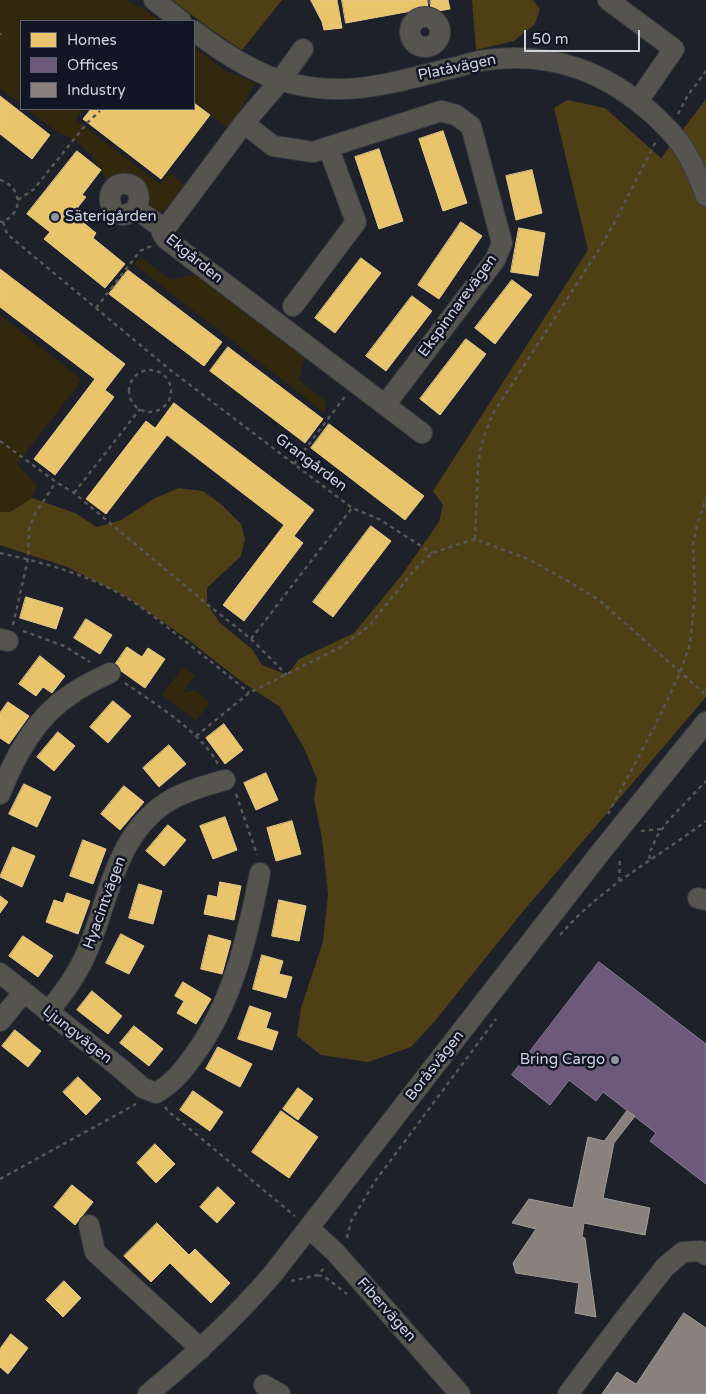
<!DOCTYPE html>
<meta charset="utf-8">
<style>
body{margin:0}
#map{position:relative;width:706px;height:1394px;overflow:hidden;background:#1e212a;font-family:"Varela Round",sans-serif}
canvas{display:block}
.legend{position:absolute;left:20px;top:20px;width:175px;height:90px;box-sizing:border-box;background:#111524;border:1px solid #5d616e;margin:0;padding:6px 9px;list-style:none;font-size:15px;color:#cfd3de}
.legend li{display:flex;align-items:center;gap:10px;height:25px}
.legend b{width:25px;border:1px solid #5d616e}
.scale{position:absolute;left:524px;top:30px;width:116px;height:22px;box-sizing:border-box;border:2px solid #cfd3de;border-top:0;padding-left:6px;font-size:15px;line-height:18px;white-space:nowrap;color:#cfd3de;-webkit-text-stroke:4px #111524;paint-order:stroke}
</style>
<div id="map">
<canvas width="706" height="1394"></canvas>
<ul class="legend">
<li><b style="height:14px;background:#e9c46a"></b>Homes</li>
<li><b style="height:14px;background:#6d597a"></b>Offices</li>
<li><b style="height:14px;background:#8a817c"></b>Industry</li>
</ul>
<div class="scale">50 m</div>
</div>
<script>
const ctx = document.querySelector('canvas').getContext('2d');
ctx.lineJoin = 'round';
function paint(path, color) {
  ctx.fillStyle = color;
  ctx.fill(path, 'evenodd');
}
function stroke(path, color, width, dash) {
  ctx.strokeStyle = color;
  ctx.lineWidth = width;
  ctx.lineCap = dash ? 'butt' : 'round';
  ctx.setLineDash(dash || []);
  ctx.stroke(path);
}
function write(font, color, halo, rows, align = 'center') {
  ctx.font = font + ' "Varela Round",sans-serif';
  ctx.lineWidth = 5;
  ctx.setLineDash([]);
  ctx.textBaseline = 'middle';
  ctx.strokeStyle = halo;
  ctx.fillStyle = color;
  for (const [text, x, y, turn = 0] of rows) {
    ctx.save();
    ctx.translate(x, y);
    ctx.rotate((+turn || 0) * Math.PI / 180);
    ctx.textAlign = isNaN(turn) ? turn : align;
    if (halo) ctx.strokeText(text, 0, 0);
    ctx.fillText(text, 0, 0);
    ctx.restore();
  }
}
const green = new Path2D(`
 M 0,0 L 125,0 L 147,11 L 160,21 L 21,21 L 21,104 L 0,88 Z
 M 194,47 L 224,70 L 255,83 L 230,130 L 194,102 Z
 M 27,109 L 83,109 L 76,120 L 160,184 L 169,172 L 186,186 L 170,205 L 158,214 L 149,208 L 142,188 L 117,178 L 106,179 L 92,155 L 73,139 L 56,131 Z
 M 140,257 L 171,280 L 196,274 L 305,356 L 299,380 L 325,401 L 325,413 L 135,265 Z
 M 0,315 L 82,380 L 17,464 L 37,485 L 32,498 L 10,512 L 0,512 Z
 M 183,667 L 195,676 L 183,692 L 195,690 L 210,702 L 196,721 L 162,695 Z`);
const forest = new Path2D(`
 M 172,0 L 282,0 L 242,50 L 212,30 Z
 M 472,0 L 533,0 L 540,9 L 535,24 L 514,41 L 476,50 Z
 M 706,99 L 706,697 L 520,915 L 434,1022 L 411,1047 L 368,1062 L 321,1055 L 297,1036 L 301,1008 L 323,942 L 328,894 L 322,838 L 314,799 L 317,779 L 304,748 L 280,707 L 241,681 L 186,638 L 125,596 L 67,567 L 0,545 L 0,512 L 10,512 L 32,498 L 75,513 L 97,527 L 121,520 L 155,498 L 179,488 L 203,491 L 222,505 L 241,524 L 245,539 L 241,556 L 207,588 L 207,604 L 220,623 L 252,649 L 262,665 L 287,675 L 299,659 L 354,633 L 401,576 L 439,522 L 443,505 L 433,491 L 588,250 L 554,108 L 567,100 L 605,108 L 661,158 Z`);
const homes = new Path2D(`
 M 311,0 L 337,0 L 342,28 L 324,30 L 322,22 Z
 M 342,0 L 427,0 L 428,8 L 346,23 Z
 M 430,0 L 448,0 L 450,9 L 432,12 Z
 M 0,96 L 50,135 L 32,159 L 0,134 Z
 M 194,103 L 210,115 L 161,179 L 83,119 L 91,109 L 194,109 Z
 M 443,131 L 467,203 L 443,211 L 419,139 Z
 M 379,149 L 403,221 L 379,229 L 355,157 Z
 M 77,151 L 101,170 L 82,195 L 86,197 L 78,207 L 80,220 L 96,233 L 93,238 L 125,264 L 105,288 L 44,239 L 50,232 L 27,214 Z
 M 532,170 L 542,213 L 516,220 L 506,176 Z
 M 461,222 L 482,236 L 439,299 L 418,285 Z
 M 519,228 L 545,233 L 538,276 L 511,272 Z
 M 361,258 L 381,273 L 335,333 L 315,318 Z
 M 0,269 L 125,364 L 105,390 L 114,397 L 55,475 L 34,459 L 95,379 L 0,307 Z
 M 128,270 L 222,342 L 204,366 L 109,294 Z
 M 512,280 L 532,295 L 495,344 L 475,328 Z
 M 412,296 L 432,311 L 386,371 L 366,356 Z
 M 466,339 L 486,354 L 440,415 L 420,399 Z
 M 228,347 L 323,419 L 305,443 L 210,371 Z
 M 174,403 L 314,510 L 294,536 L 303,543 L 244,621 L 223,605 L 284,525 L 167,435 L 106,514 L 86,499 L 146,421 L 155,428 Z
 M 329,424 L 424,496 L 405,520 L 311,448 Z
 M 371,526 L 391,541 L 333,617 L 313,602 Z
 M 26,597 L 63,608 L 56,629 L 20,618 Z
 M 86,619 L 112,635 L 100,654 L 74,638 Z
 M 127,647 L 142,657 L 148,648 L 165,659 L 145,688 L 114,666 Z
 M 40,656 L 65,676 L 52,693 L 43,687 L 36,696 L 19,684 Z
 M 113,701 L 131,716 L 108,743 L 90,727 Z
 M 8,702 L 29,716 L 9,744 L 0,738 L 0,713 Z
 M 224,724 L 243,750 L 225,764 L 206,738 Z
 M 58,732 L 75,746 L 54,771 L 37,757 Z
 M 169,745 L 186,764 L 159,787 L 143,768 Z
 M 266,773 L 278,800 L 256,810 L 244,783 Z
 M 24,784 L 51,797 L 37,827 L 9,814 Z
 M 124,786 L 144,802 L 120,830 L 101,814 Z
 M 225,817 L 237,850 L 213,859 L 200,826 Z
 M 292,821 L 301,854 L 276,861 L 267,828 Z
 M 168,825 L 186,840 L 164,866 L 146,851 Z
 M 83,840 L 106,849 L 93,884 L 70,876 Z
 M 13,847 L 35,856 L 22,887 L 0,877 Z
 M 220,882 L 241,886 L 234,920 L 204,914 L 208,895 L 217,897 Z
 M 139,884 L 162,891 L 153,924 L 129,918 Z
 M 67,893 L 90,901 L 78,934 L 46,922 L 54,900 L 63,903 Z
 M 0,896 L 8,902 L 0,913 Z
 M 279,900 L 306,906 L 299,941 L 272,936 Z
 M 121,934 L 144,946 L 129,974 L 106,963 Z
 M 209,935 L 231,941 L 222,974 L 201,969 Z
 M 23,936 L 53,956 L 38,977 L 9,956 Z
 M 262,955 L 283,961 L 279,974 L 292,977 L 286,998 L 253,989 Z
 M 183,982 L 211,999 L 196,1024 L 177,1013 L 184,1001 L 175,996 Z
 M 92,991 L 122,1016 L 108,1034 L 77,1010 Z
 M 250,1006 L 271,1013 L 266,1028 L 278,1032 L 272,1050 L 238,1039 Z
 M 134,1026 L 163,1049 L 149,1066 L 120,1043 Z
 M 15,1030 L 41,1051 L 28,1067 L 2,1046 Z
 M 218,1047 L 252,1064 L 240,1087 L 206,1069 Z
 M 78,1077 L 101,1099 L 86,1115 L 63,1092 Z
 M 298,1088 L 313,1099 L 298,1120 L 283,1109 Z
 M 193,1091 L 223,1112 L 210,1131 L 180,1110 Z
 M 281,1111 L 318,1137 L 289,1178 L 252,1152 Z
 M 155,1144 L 175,1164 L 156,1183 L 137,1163 Z
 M 72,1185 L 93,1202 L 75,1225 L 54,1207 Z
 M 218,1187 L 235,1203 L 217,1223 L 200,1207 Z
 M 157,1223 L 189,1255 L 195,1249 L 230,1283 L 211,1303 L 170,1263 L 151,1282 L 124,1256 Z
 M 64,1281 L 81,1298 L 63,1317 L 46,1300 Z
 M 11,1334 L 28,1348 L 8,1374 L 0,1367 L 0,1349 Z`);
const offices = new Path2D(`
 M 599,962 L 706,1044 L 706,1184 L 650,1141 L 656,1133 L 603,1092 L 596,1101 L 569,1080 L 550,1105 L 512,1075 Z`);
const industry = new Path2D(`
 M 627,1111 L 635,1116 L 614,1143 L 603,1198 L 650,1208 L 645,1235 L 584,1223 L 582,1237 L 585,1238 L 596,1317 L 575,1313 L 579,1283 L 516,1273 L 513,1263 L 536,1229 L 512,1223 L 529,1199 L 573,1208 L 588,1137 L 604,1141 Z
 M 684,1313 L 706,1328 L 706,1394 L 602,1394 L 617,1372 L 636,1384 Z`);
const path = new Path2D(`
 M 429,0 L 429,18
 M 0,35 L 1,33
 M 678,114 L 688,95 L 706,71
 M 0,180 C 23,187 24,216 0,222
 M 18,200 L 34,189 L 87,123 L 100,111
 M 3,222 L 7,234 L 169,369 L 352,508 L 379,519 L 432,553
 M 96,308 L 140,251 L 151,246
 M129 391a21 21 0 1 1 42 0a21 21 0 1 1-42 0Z
 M 0,441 L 56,482 L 74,493 L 207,604 L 251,639 L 287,675
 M 294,464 L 346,395
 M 74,493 L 140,409
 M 475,539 L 478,466 L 481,446 L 492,415 L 598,251 L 617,218 L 656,141
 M 0,553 C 41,562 86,574 122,595 C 143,607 162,623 181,638 C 204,656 227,674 249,693
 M 13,625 L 28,559 L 29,529 L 35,514 L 56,482
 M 23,631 L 64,646 L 90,662
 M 251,639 L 352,508
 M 125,683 C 155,704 200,731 218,764
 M 196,736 L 249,693 L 341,647 L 369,626 L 415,569 L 432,553 L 475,539 L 528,559 L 568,581 L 599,600 L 706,695
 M 236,794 L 257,855
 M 608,814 L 655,726 L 680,673 L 690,644 L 695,594 L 693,545 L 697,525 L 706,499
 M 641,831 L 662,829
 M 650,859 L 649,854 L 657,836 L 668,821 L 706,781
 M 619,881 L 620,858
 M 560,935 C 601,887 657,858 706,821
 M 165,1107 L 168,1111 L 295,1216
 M 0,1179 L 136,1104
 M 347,1238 L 351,1221 L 376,1180 L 496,1019
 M 318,1275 L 325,1277 L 347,1294
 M 291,1281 L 318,1275 L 325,1267`);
const minor = new Path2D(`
 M 154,0 L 181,21
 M 608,0 L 674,49 L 638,101
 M410 32a15 15 0 1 1 30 0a15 15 0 1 1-30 0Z
 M 194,31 C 238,64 277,88 334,89 C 376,90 417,76 457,67 C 467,64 477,61 486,60 C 553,51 607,72 656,117 C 664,125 673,133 679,142 C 691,158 699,177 706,196
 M 303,49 L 280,81 L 244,123 L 162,233 L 166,239 L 385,405
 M 244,123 L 273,146 L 313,152 L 441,111 L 456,115 L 471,126 L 502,243 L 495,260 L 385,405 L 422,433
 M 136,209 C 108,232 99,180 127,184 C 140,186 141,199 136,209 L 164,229
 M 293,306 L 356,222 L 328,147
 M 0,639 L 8,641
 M 0,794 C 15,756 36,716 73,693 C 84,685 97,679 110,673
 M 698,898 L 706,900
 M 0,973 L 120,1068 L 143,1088 L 156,1093 C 172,1084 182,1072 192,1058 C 233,1003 247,939 260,873
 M 48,1012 C 64,993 77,975 87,952 C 110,897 115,832 172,799 C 189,790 207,785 225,780
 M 0,1021 L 24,992
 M 89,1225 L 95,1252 L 201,1349
 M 309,1228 L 336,1253 L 460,1394
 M 264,1385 L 280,1394
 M 148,1394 C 193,1357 234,1319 272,1275 L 600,853 L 706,722
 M 568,1394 L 626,1317 L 665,1267 L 683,1252 L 701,1251 L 706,1255`);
const markers = [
 [55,217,5,"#91959f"],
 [615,1060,5,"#91959f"]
];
const streetNames = [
 ["Platåvägen",457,68,-12],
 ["Ekgården",194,259,39],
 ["Ekspinnarevägen",458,306,-54],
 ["Grangården",311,463,37],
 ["Hyacintvägen",105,903,-70],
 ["Ljungvägen",77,1035,38],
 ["Boråsvägen",435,1066,-52],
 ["Fibervägen",386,1310,48]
];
const poiNames = [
 ["Säterigården",65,217],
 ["Bring Cargo",605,1060,"right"]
];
paint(green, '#31280d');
paint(forest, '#4e3f15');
paint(homes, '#e9c46a');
stroke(homes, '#e1c88d', 1);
paint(offices, '#6d597a');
stroke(offices, '#8a7e98', 1);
paint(industry, '#8a817c');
stroke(industry, '#9f9a99', 1);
stroke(minor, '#383b42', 22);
stroke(path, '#575755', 2.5, [4, 4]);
stroke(minor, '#56544f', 20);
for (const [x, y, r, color] of markers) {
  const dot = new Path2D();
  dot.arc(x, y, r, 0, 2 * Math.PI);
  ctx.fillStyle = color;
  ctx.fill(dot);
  stroke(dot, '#111524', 2);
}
write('15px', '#cfd3de', '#111524', streetNames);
write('15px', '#cfd3de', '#111524', poiNames, 'left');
</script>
